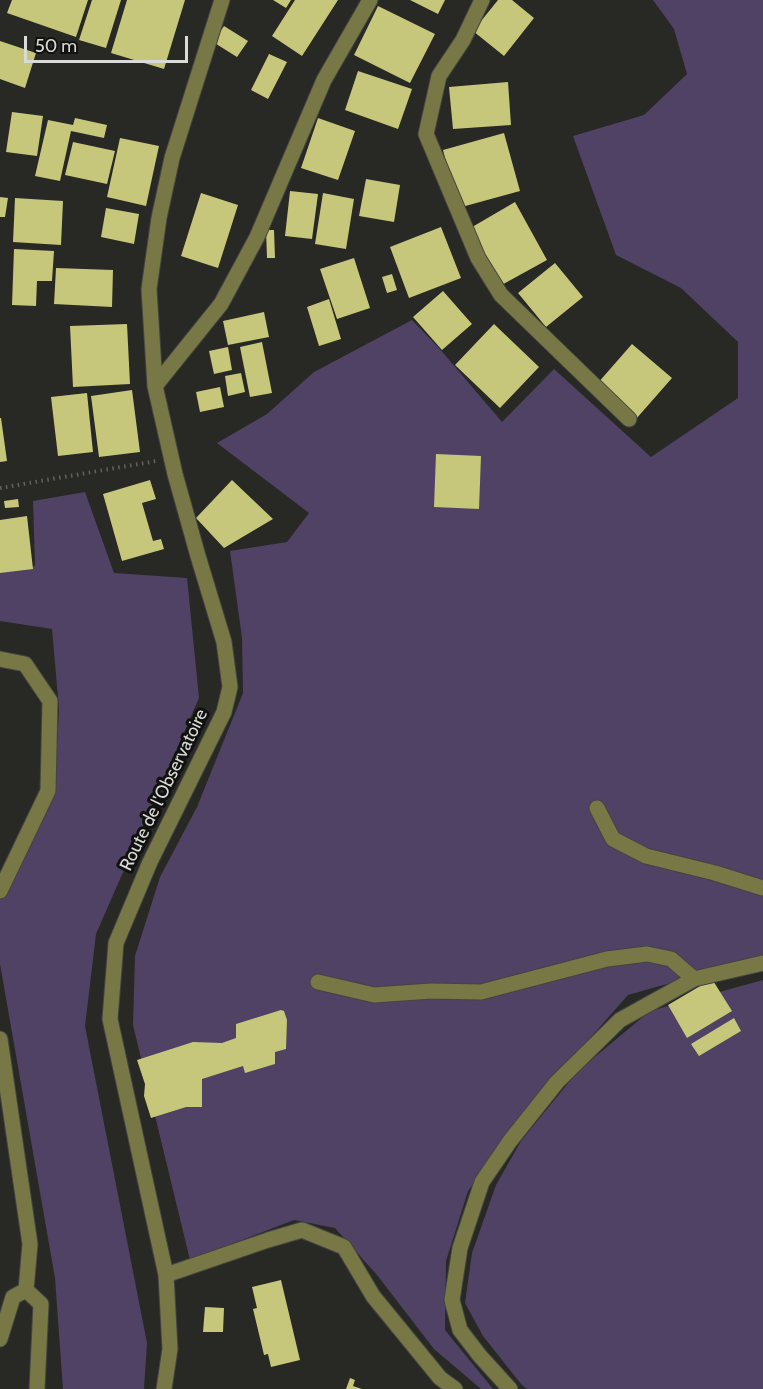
<!DOCTYPE html>
<style>
body{margin:0}
#map{position:relative;width:763px;height:1389px;overflow:hidden;background:#282825;font-family:Cabin,sans-serif}
canvas{display:block}
.scale{position:absolute;left:24px;top:36px;width:164px;height:27px;box-sizing:border-box;border:3px solid #dadad8;border-top:0;padding-left:8px;font-size:18px;line-height:21px;white-space:nowrap;color:#dadad8;-webkit-text-stroke:4px #11110f;paint-order:stroke}
</style>
<div id="map">
<canvas width="763" height="1389"></canvas>
<div class="scale">50 m</div>
</div>
<script>
const ctx = document.querySelector('canvas').getContext('2d');
ctx.lineJoin = 'round';
function paint(path, color) {
  ctx.fillStyle = color;
  ctx.fill(path, 'evenodd');
}
function stroke(path, color, width, dash) {
  ctx.strokeStyle = color;
  ctx.lineWidth = width;
  ctx.lineCap = dash ? 'butt' : 'round';
  ctx.setLineDash(dash || []);
  ctx.stroke(path);
}
function write(font, color, halo, rows, align = 'center') {
  ctx.font = font + ' Cabin,sans-serif';
  ctx.lineWidth = 6;
  ctx.setLineDash([]);
  ctx.textBaseline = 'middle';
  ctx.strokeStyle = halo;
  ctx.fillStyle = color;
  for (const [text, x, y, turn = 0] of rows) {
    ctx.save();
    ctx.translate(x, y);
    ctx.rotate((+turn || 0) * Math.PI / 180);
    ctx.textAlign = isNaN(turn) ? turn : align;
    if (halo) ctx.strokeText(text, 0, 0);
    ctx.fillText(text, 0, 0);
    ctx.restore();
  }
}
const green = new Path2D(`
 M 653,0 L 763,0 L 763,957 L 628,995 L 516,1122 L 468,1191 L 446,1261 L 445,1330 L 493,1389 L 481,1389 L 434,1349 L 377,1275 L 335,1228 L 294,1220 L 190,1260 L 133,1025 L 135,956 L 160,877 L 197,807 L 243,693 L 242,638 L 230,551 L 287,542 L 309,513 L 217,443 L 267,414 L 314,372 L 412,320 L 438,347 L 502,422 L 554,369 L 651,457 L 738,398 L 738,342 L 681,288 L 616,255 L 573,136 L 644,115 L 687,74 L 674,29 Z
 M 85,492 L 114,573 L 187,578 L 199,698 L 96,934 L 85,1026 L 147,1343 L 144,1389 L 63,1389 L 55,1278 L 0,964 L 0,896 L 57,745 L 59,709 L 52,629 L 0,621 L 0,573 L 35,566 L 33,501 Z
 M 763,980 L 763,1389 L 527,1389 L 521,1384 L 483,1336 L 465,1303 L 472,1253 L 496,1185 L 521,1141 L 578,1071 L 650,1011 Z`);
const building = new Path2D(`
 M 12,0 L 88,0 L 76,37 L 7,13 Z
 M 92,0 L 121,0 L 106,48 L 79,40 Z
 M 127,0 L 185,0 L 164,69 L 111,53 Z
 M 273,0 L 291,0 L 286,8 Z
 M 295,0 L 338,0 L 302,56 L 272,36 Z
 M 410,0 L 445,0 L 438,14 Z
 M 498,0 L 512,0 L 534,18 L 504,56 L 473,31 Z
 M 378,6 L 435,34 L 410,83 L 354,55 Z
 M 224,26 L 248,41 L 237,57 L 213,42 Z
 M 0,41 L 36,53 L 25,88 L 0,79 Z
 M 269,54 L 287,62 L 268,99 L 251,90 Z
 M 358,71 L 412,89 L 398,129 L 345,110 Z
 M 508,82 L 511,125 L 453,129 L 449,87 Z
 M 12,112 L 43,116 L 37,156 L 6,152 Z
 M 75,118 L 107,125 L 104,138 L 71,131 L 60,181 L 35,176 L 48,120 L 73,125 Z
 M 318,118 L 355,131 L 338,180 L 301,168 Z
 M 504,133 L 520,191 L 458,208 L 443,150 Z
 M 120,138 L 159,146 L 146,206 L 107,197 Z
 M 73,142 L 115,151 L 107,184 L 65,175 Z
 M 366,179 L 400,185 L 394,222 L 359,216 Z
 M 290,191 L 318,194 L 312,239 L 285,236 Z
 M 201,193 L 238,205 L 218,268 L 181,256 Z
 M 323,193 L 354,199 L 346,249 L 315,244 Z
 M 0,197 L 8,198 L 5,217 L 0,217 Z
 M 15,198 L 63,201 L 61,245 L 13,242 Z
 M 515,202 L 547,260 L 498,287 L 467,230 Z
 M 106,208 L 139,214 L 134,244 L 101,237 Z
 M 441,227 L 461,278 L 409,298 L 390,247 Z
 M 266,230 L 274,230 L 275,258 L 267,258 Z
 M 14,249 L 54,251 L 52,281 L 37,281 L 36,306 L 12,305 Z
 M 354,258 L 370,308 L 337,319 L 320,269 Z
 M 555,263 L 583,297 L 546,327 L 518,293 Z
 M 56,268 L 113,270 L 112,307 L 54,304 Z
 M 392,274 L 397,290 L 387,293 L 382,277 Z
 M 443,291 L 472,324 L 442,350 L 413,317 Z
 M 329,299 L 341,339 L 319,346 L 307,307 Z
 M 264,312 L 269,337 L 228,345 L 223,321 Z
 M 127,324 L 130,384 L 73,387 L 70,326 Z
 M 494,324 L 539,367 L 500,408 L 455,365 Z
 M 262,342 L 272,393 L 250,397 L 240,347 Z
 M 632,344 L 672,378 L 636,419 L 597,384 Z
 M 228,347 L 232,370 L 214,374 L 209,351 Z
 M 241,373 L 245,392 L 228,396 L 225,376 Z
 M 220,387 L 224,407 L 200,412 L 196,392 Z
 M 132,390 L 140,452 L 99,457 L 91,396 Z
 M 87,393 L 93,452 L 58,456 L 51,397 Z
 M 0,418 L 1,418 L 7,461 L 0,462 Z
 M 436,454 L 481,456 L 479,509 L 434,507 Z
 M 150,480 L 156,499 L 142,503 L 153,541 L 161,539 L 164,549 L 122,561 L 103,494 Z
 M 232,480 L 273,519 L 224,548 L 196,518 Z
 M 18,499 L 19,507 L 5,508 L 4,501 Z
 M 27,516 L 33,569 L 0,573 L 0,520 Z
 M 712,979 L 732,1011 L 687,1038 L 668,1005 Z
 M 281,1010 L 284,1011 L 287,1020 L 286,1049 L 275,1052 L 275,1064 L 245,1073 L 243,1066 L 202,1079 L 202,1107 L 186,1107 L 151,1118 L 144,1096 L 145,1084 L 137,1060 L 193,1042 L 222,1043 L 236,1038 L 236,1024 Z
 M 734,1018 L 741,1031 L 699,1056 L 691,1044 Z
 M 281,1280 L 300,1360 L 271,1367 L 268,1354 L 264,1355 L 253,1309 L 257,1308 L 252,1287 Z
 M 205,1307 L 224,1308 L 223,1332 L 203,1332 Z
 M 350,1378 L 355,1380 L 353,1386 L 362,1389 L 346,1389 Z`);
const path = new Path2D(`
 M 0,488 L 156,461`);
const minor = new Path2D(`
 M 482,0 L 463,40 L 439,76 L 426,134 L 478,258 L 501,295 L 629,419
 M 155,386 L 221,304 L 257,237 L 324,80 L 370,0
 M 0,659 L 25,664 L 50,701 L 48,791 L 0,891
 M 597,808 L 613,839 L 646,856 L 715,873 L 763,888
 M 318,982 L 374,995 L 431,991 L 481,992 L 607,959 L 647,954 L 671,959 L 694,979
 M 0,1039 L 30,1244 L 26,1290
 M 166,1275 L 268,1240 L 302,1230 L 344,1247 L 373,1296 L 440,1378 L 455,1389
 M 0,1339 L 13,1297 L 26,1290 L 41,1304 L 37,1389
 M 164,1389 L 170,1349 L 166,1275 L 110,1019 L 116,943 L 150,862 L 224,712 L 230,687 L 224,642 L 198,556 L 175,474 L 155,386 L 149,289 L 159,218 L 172,158 L 222,0
 M 510,1389 L 480,1356 L 460,1330 L 452,1300 L 460,1248 L 482,1182 L 510,1141 L 557,1082 L 620,1020 L 694,979 L 763,963`);
const streetNames = [
 ["Route de l'Observatoire",164,790,-64]
];
paint(green, '#504265');
paint(building, '#c6c77a');
stroke(minor, '#444442', 17);
stroke(path, '#61615e', 4, [1.5, 4.5]);
stroke(minor, '#777845', 15);
write('18px', '#dadad8', '#11110f', streetNames);
</script>
